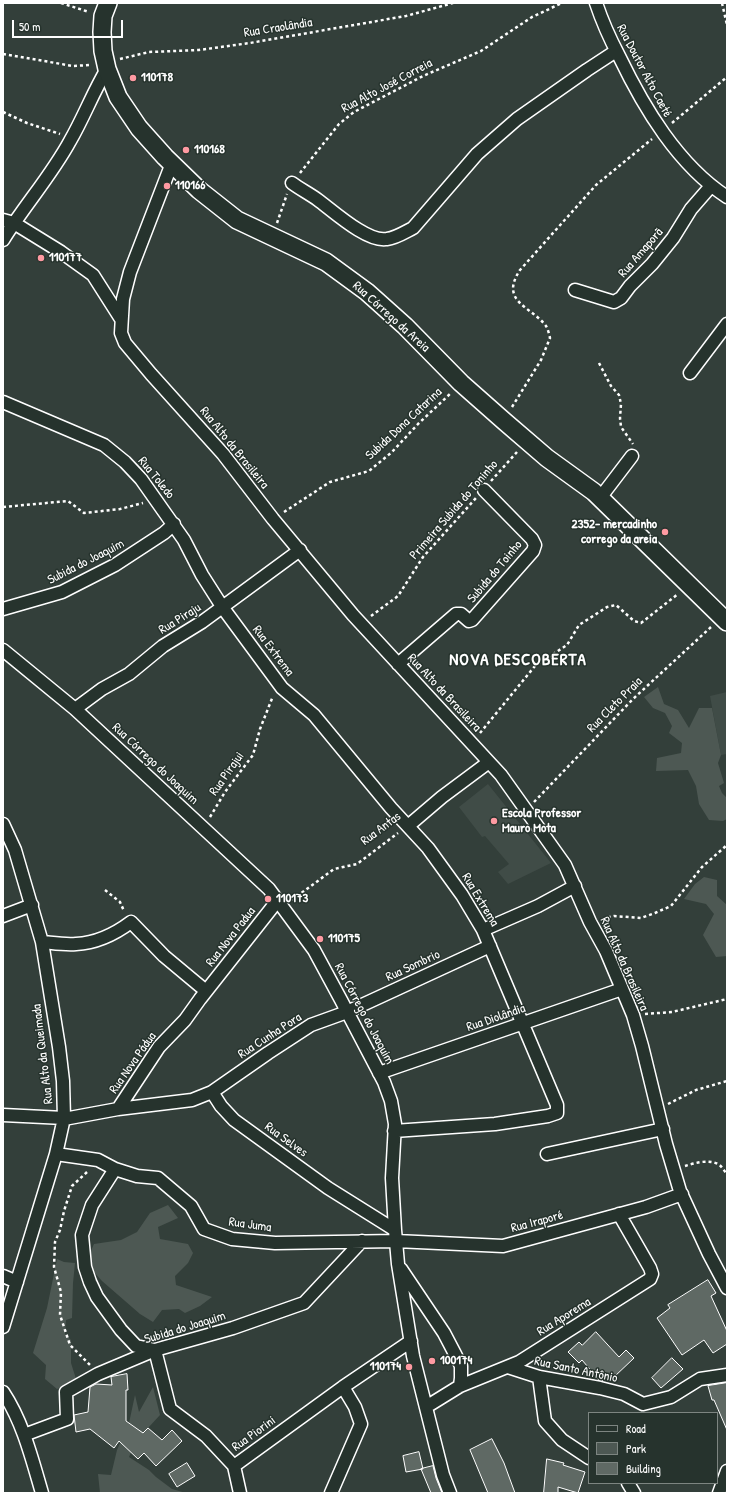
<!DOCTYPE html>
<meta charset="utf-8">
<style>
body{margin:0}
#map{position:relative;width:730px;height:1496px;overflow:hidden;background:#333f3a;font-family:"Patrick Hand",sans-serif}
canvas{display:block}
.frame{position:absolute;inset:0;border:4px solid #fff;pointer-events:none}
.legend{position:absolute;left:588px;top:1412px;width:130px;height:72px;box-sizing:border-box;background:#26332d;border:1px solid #7d8581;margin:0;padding:5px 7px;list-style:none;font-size:12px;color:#fff}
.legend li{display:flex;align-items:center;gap:8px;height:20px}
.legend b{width:20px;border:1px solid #7d8581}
.scale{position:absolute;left:12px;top:20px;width:111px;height:18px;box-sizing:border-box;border:2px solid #fff;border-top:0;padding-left:5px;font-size:12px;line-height:14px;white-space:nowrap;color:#fff;-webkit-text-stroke:3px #26332d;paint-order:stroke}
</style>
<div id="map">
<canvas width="730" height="1496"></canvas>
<div class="frame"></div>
<ul class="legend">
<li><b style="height:5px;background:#26332d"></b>Road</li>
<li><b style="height:11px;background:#4d5853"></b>Park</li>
<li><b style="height:11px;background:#5f6964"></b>Building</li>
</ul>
<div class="scale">50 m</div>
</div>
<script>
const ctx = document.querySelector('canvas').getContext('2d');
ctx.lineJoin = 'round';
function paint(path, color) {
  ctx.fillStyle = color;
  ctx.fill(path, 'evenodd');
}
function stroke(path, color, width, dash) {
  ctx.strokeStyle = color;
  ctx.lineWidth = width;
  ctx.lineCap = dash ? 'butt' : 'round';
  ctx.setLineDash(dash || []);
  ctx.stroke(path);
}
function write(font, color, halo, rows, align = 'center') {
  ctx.font = font + ' "Patrick Hand",sans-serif';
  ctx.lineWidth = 3;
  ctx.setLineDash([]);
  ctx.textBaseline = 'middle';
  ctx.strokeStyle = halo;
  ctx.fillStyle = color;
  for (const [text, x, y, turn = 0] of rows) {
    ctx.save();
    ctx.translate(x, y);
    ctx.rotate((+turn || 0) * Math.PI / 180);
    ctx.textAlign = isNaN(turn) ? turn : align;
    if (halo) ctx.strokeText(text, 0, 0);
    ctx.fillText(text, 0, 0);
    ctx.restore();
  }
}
const built = new Path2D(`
 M 727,692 L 727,754 L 721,755 L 710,696 Z
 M 488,784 L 551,863 L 508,884 L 498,872 L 509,864 L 485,836 L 482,837 L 459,807 Z`);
const green = new Path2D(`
 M 658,687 L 664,704 L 678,710 L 689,728 L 699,708 L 712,708 L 721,755 L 718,763 L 724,783 L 719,786 L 722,793 L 727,798 L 727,819 L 723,821 L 709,820 L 699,804 L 696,786 L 688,770 L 656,771 L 657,758 L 681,753 L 682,743 L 669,733 L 672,726 L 665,713 L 653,708 L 644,697 Z
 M 704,877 L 717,880 L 717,896 L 727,905 L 727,956 L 716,957 L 703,935 L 714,914 L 706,904 L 684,899 L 695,884 Z
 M 168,1205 L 178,1218 L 158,1227 L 160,1239 L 188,1244 L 193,1253 L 188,1263 L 175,1276 L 176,1285 L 212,1297 L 200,1306 L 185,1313 L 179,1309 L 162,1310 L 153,1322 L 140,1314 L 102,1281 L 93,1271 L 89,1255 L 94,1244 L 121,1240 L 137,1232 L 150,1213 Z
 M 57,1259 L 64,1262 L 75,1263 L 73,1283 L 72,1318 L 66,1320 L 65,1334 L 71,1340 L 71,1363 L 77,1382 L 57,1389 L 45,1379 L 46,1365 L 33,1353 L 47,1308 Z
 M 153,1387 L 160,1415 L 136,1441 L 129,1457 L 149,1470 L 156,1477 L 172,1489 L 186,1493 L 100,1493 L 98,1474 L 111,1475 L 117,1450 L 129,1423 L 135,1395 L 139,1412 Z`);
const building = new Path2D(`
 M 708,1280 L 716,1293 L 711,1296 L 727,1331 L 727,1344 L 713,1353 L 704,1340 L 682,1355 L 657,1318 L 670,1308 L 668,1305 Z
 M 596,1332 L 619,1357 L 626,1350 L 634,1358 L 614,1377 L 611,1373 L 602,1381 L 599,1380 L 582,1360 L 579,1363 L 568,1352 L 579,1342 L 582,1345 Z
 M 672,1358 L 683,1369 L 661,1388 L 652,1378 Z
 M 127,1374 L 128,1390 L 126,1390 L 126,1421 L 143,1433 L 148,1428 L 162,1440 L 172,1430 L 182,1441 L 156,1466 L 144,1453 L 138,1459 L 119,1441 L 114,1448 L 90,1429 L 76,1432 L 74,1415 L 88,1412 L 90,1387 L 96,1384 L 112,1385 L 111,1377 Z
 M 727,1383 L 727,1430 L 714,1400 L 712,1400 L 708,1386 Z
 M 492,1439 L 504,1463 L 515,1493 L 488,1493 L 470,1450 Z
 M 419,1452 L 423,1469 L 406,1472 L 403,1456 Z
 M 547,1459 L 564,1463 L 563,1465 L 585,1472 L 578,1493 L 558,1487 L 558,1493 L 544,1493 Z
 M 187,1463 L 195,1476 L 177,1487 L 169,1474 Z
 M 433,1466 L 436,1478 L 442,1493 L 431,1493 L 421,1469 Z`);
const path = new Path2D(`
 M 61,3 L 89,12
 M 722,3 L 727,25
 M 3,54 L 73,66 L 91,65
 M 120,59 L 149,52 L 199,50 L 250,43 L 406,16 L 453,3
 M 3,112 L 27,123 L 60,134
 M 672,123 L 727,77
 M 300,173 L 339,124 L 354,112 L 423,76 L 481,51 L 532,17 L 562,3
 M 277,223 L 287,194
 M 599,363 L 611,386 L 619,395 L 621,404 L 620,418 L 621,427 L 633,444
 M 512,407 L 541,360 L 550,338 C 549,334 548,329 546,326 C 531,306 499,302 520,270 L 596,185 L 652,139
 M 491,481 L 517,452
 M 3,507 L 68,501 L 84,513 L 120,509 L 143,503
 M 284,512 L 330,482 L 369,471 L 392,452 L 418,424 L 451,393
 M 371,616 L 398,596 L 423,557 L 476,498
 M 480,733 L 535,666 L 567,645 L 579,625 L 607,607 L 616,605 L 634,621 L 641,623 L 678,594
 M 534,802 L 633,699 L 711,627
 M 210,817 L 225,792 L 253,755 L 260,729 L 273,696
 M 105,890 L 120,902 L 124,911
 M 292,900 L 334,869 L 357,864 L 398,833
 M 602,919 L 614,916 L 641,918 L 655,913 L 671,906 L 702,867 L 727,845
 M 645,1014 L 672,1012 L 727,999
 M 668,1104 L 696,1090 L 727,1081
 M 685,1166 C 695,1163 708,1159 718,1164 C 722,1166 724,1171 727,1174
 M 87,1172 L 72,1186 L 64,1211 L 60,1230 L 55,1242 L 54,1267 L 61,1292 L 60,1315 L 70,1345 L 90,1365`);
const street = new Path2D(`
 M 596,3 C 602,21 610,39 619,56 C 644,108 678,165 727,197
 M 172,163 L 130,272 L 123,299 L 121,333 L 125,343 L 151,374 L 223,454 L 273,519 L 353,615 L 501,775 L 565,865 L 590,922 L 606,951 L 633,1015 L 642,1046 L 666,1144 L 680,1191 L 709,1254 L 727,1288
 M 292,183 C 300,189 310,194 318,200 C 333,211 368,243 387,239 C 396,238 405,232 413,228 L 477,154 L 517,119 L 587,70 L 616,51
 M 3,220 L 14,223 L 61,252 L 93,275 L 121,319
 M 3,240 C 24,206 51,176 70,141 C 84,117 93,92 107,69
 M 575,290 L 614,302 L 621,298 L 630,286 L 652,264 L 673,238 L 691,209 L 711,186
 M 690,373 L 727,324
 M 3,402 L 104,445 L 125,462 L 141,479 L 184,540 L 202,575 L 223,608 L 282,688 L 314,715 L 391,808 L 428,848 L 462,895 L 483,930 L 557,1105 L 557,1113 L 548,1116 L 495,1124 L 394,1131
 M 600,498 L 632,456
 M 3,609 L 62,592 L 115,565 L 164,533 L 174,524
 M 3,650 L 75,709 L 269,889 L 314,950 L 341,1000 L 384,1082 L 391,1101 L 395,1124 L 392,1178 L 395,1230 L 398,1264 L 413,1356 L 443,1475 L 450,1493
 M 398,664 L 456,614 L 461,614 L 469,621 L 472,620 L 533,551 L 535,545 L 532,539 L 484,490
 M 75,709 L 102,689 L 129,674 L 163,646 L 202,622 L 300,550
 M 3,824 L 15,850 L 42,942 L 59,1047 L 63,1081 L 64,1118 L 56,1154 L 3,1327
 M 408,826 L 442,797 L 489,762
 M 3,916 L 32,905
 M 483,930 L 538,906 L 575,886
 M 42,942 C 53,943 65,945 76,944 C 97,943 115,934 131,922 L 164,956 L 206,991
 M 379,1073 L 622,989
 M 212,1092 L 221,1106 L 234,1120 L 328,1188 L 395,1230
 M 118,1109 L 192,1100 L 212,1092 L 268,1053 L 311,1025 L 347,1012 L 490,946
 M 3,1115 L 64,1118
 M 64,1119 L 118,1109 L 159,1047 L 185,1020 L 200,999 L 278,900
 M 56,1154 L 98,1160 L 115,1169 L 137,1176 L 158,1178 L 191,1206 L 204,1229 L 232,1239 L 275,1243 L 396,1241 L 503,1246 L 646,1207 L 682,1194
 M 547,1154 L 663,1129
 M 115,1169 L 92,1205 L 82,1235 L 85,1267 L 90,1282 L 97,1297 L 121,1330 L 136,1346 L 155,1350 L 170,1409 L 206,1436 L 234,1466 L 343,1387 L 411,1341
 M 401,1269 L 444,1333 L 455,1354 L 461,1366 L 461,1378 L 460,1386
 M 3,1276 L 17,1282
 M 508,1367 L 539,1377 L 600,1388 L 624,1394 L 643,1404 L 671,1397 L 700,1379 L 727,1375
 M 539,1377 L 545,1421 L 562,1440 L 589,1458
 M 3,1392 C 23,1422 32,1459 42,1493
 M 426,1407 L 460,1386 L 519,1362 L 650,1279 L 652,1274 L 650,1268 L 619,1214
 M 24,1435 L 67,1419 L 66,1392 L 98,1374 L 155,1350 L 233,1328 L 304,1303 L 362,1241
 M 234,1466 L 240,1493
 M 628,1483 L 634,1493
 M 331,1493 L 361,1424 L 355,1407 L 343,1387
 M 719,1493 L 727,1471`);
const secondary = new Path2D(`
 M 108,3 L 103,16 L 102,32 L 103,51 L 107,69 L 118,97 L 139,128 L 165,157 L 199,190 L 237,220 L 326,262 L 367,292 L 405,326 L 461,383 L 504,421 L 547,458 L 594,492 L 727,622`);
const markers = [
 [133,78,4,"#ff9aa2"],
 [186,150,4,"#ff9aa2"],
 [167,186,4,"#ff9aa2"],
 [41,258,4,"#ff9aa2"],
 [665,532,4,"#ff9aa2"],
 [494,821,4,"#ff9aa2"],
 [268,899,4,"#ff9aa2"],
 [320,939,4,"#ff9aa2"],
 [432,1361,4,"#ff9aa2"],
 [409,1367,4,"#ff9aa2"]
];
const streetNames = [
 ["Rua Craolândia",278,28,-9],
 ["Rua Doutor Alto Caeté",644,71,62],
 ["Rua Alto José Correia",387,86,-28],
 ["Rua Amaporã",641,253,-49],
 ["Rua Córrego da Areia",391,317,42],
 ["Subida Dona Catarina",404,424,-43],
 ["Rua Alto da Brasileira",234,448,51],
 ["Rua Toledo",156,478,51],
 ["Primeira Subida do Toninho",454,510,-49],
 ["Subida do Joaquim",86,562,-27],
 ["Subida do Toinho",495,572,-50],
 ["Rua Piraju",180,619,-32],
 ["Rua Extrema",273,651,53],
 ["Rua Alto da Brasileira",444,693,47],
 ["Rua Cleto Praia",615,705,-45],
 ["Rua Córrego do Joaquim",155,764,43],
 ["Rua Pirajui",227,774,-55],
 ["Rua Antas",381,829,-37],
 ["Rua Extrema",480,900,59],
 ["Rua Nova Padua",231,937,-52],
 ["Rua Alto da Brasileira",624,964,66],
 ["Rua Sombrio",413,966,-25],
 ["Rua Córrego do Joaquim",364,1014,62],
 ["Rua Diolândia",496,1018,-19],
 ["Rua Cunha Pora",270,1036,-33],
 ["Rua Alto da Queimada",43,1054,-97],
 ["Rua Nova Pádua",133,1063,-55],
 ["Rua Selves",286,1140,36],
 ["Rua Iraporé",537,1222,-15],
 ["Rua Juma",250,1225,8],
 ["Rua Aporema",564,1317,-32],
 ["Subida do Joaquim",185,1328,-17],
 ["Rua Santo Antônio",576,1370,12],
 ["Rua Piorini",254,1434,-36]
];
const poiNames = [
 ["110178",141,78],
 ["110168",194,150],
 ["110166",175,186],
 ["110177",49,258],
 ["2352- mercadinho",657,525,"right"],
 ["corrego da areia",657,540,"right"],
 ["Escola Professor",502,814],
 ["Mauro Mota",502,829],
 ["110173",276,899],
 ["110175",328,939],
 ["100174",440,1361],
 ["110174",401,1367,"right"]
];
const districtNames = [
 ["NOVA DESCOBERTA",518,660]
];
paint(built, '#404c47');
paint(green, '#4d5853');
paint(building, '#5f6964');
stroke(building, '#fff', 1);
stroke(street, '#fff', 15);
stroke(secondary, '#fff', 20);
stroke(path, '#fff', 2.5, [3, 3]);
stroke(street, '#26332d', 12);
stroke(secondary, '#26332d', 17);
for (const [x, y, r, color] of markers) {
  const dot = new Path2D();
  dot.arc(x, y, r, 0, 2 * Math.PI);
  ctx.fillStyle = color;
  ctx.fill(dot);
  stroke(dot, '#26332d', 1.5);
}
write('13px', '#fff', '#26332d', streetNames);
write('bold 13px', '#fff', '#26332d', poiNames, 'left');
ctx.letterSpacing = '1px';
write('bold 17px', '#fff', '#26332d', districtNames);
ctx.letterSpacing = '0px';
</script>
